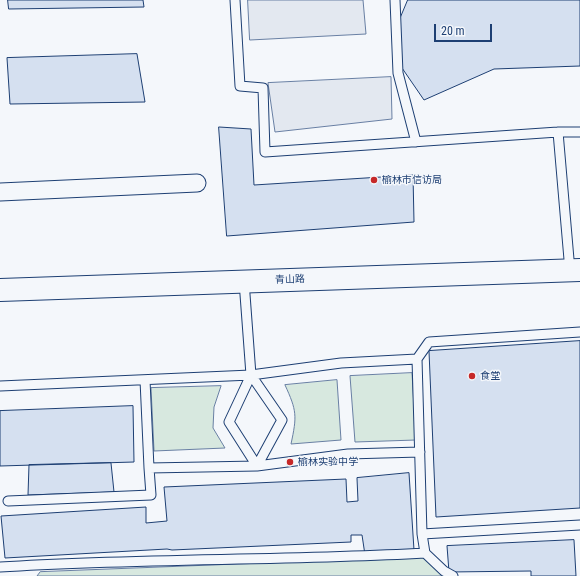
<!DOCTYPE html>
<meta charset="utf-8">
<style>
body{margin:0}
#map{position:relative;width:580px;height:576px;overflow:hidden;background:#f4f7fb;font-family:"Roboto Condensed",sans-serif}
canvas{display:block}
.scale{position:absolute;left:434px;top:24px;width:58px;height:18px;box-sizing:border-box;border:2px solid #1d3f73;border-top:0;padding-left:5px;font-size:12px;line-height:14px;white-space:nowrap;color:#1d3f73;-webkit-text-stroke:3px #f4f7fb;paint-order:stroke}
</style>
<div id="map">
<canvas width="580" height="576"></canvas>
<div class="scale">20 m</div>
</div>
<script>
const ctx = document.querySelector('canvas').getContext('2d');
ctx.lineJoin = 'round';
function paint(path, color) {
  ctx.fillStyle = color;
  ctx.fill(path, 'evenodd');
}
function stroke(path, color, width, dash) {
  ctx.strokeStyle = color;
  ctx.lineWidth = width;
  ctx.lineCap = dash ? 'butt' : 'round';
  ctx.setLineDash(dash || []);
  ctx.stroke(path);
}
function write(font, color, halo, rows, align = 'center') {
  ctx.font = font + ' "Roboto Condensed","Noto Sans SC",sans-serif';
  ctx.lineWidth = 3;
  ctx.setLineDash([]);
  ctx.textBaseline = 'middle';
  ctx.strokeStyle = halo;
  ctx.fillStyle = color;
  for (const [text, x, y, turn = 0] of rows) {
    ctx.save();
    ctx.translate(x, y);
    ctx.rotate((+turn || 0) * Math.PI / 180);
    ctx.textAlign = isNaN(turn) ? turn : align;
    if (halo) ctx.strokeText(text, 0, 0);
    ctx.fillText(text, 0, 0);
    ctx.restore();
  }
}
const green = new Path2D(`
 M 412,373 L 416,440 L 355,442 L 350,376 Z
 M 337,380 L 341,440 L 291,444 C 297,416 297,411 285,385 Z
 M 221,386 L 214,407 L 213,428 L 225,448 L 154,451 L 151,388 Z
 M 423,557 L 446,576 L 37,576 L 40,572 Z`);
const parking = new Path2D(`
 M 248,0 L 363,0 L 366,34 L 250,40 Z
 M 391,77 L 392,119 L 275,132 L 268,83 Z`);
const building = new Path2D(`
 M 8,0 L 143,0 L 144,7 L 9,9 Z
 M 408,0 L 580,0 L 580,66 L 494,69 L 424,100 L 402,68 L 399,21 Z
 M 137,54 L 145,102 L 10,104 L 7,58 Z
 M 219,127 L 251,129 L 254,185 L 413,175 L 414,222 L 227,236 Z
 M 580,341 L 580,508 L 436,517 L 429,351 Z
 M 133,406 L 134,462 L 0,466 L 0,411 Z
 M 111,463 L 114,492 L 28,495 L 29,465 Z
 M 409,473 L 414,550 L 365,555 L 362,535 L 351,535 L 351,542 L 172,550 L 167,549 L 5,558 L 1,516 L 146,507 L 146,523 L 167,521 L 164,487 L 346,479 L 347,502 L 358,501 L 357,478 Z
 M 574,540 L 576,576 L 531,576 L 531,571 L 449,572 L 447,546 Z`);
const service = new Path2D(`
 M 235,0 L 240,86 L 263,88 L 265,152 L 558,132 L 580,132
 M 395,0 L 398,73 L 416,142
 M 558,132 L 570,271
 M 244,281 L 251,375 L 229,422 L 257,466 L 282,420 L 251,375
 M 417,359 L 429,342 L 580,332
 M 145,380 L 149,468
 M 0,386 L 251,375 L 341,363 L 417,359 L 422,534 L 425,553 L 444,571 L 453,576
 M 8,501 L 151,495 L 149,468 L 257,466 L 348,454 L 420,452
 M 422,534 L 580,525
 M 0,567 C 141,558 283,561 425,553`);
const minor = new Path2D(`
 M 0,192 L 197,183`);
const tertiary = new Path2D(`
 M 0,290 L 580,270`);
const markers = [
 [374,180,4,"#c62828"],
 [472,376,4,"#c62828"],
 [290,462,4,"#c62828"]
];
const poiNames = [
 ["榆林市信访局",382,180],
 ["食堂",480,376],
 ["榆林实验中学",298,462]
];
const streetNames = [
 ["青山路",290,280,-2]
];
paint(green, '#d7e8df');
stroke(green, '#687fa3', 1);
paint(parking, '#e3e8f0');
stroke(parking, '#687fa3', 1);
paint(building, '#d5e0f0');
stroke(building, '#1d3f73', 1);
stroke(service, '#1d3f73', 11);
stroke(minor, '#1d3f73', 19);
stroke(tertiary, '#1d3f73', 24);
stroke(service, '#f4f7fb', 9);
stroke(minor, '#f4f7fb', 17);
stroke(tertiary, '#f4f7fb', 22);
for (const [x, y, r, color] of markers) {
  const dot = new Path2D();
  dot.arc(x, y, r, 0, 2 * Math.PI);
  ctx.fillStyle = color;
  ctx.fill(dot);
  stroke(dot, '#f4f7fb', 1.5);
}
write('10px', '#1d3f73', '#f4f7fb', poiNames, 'left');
write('10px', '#1d3f73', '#f4f7fb', streetNames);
</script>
